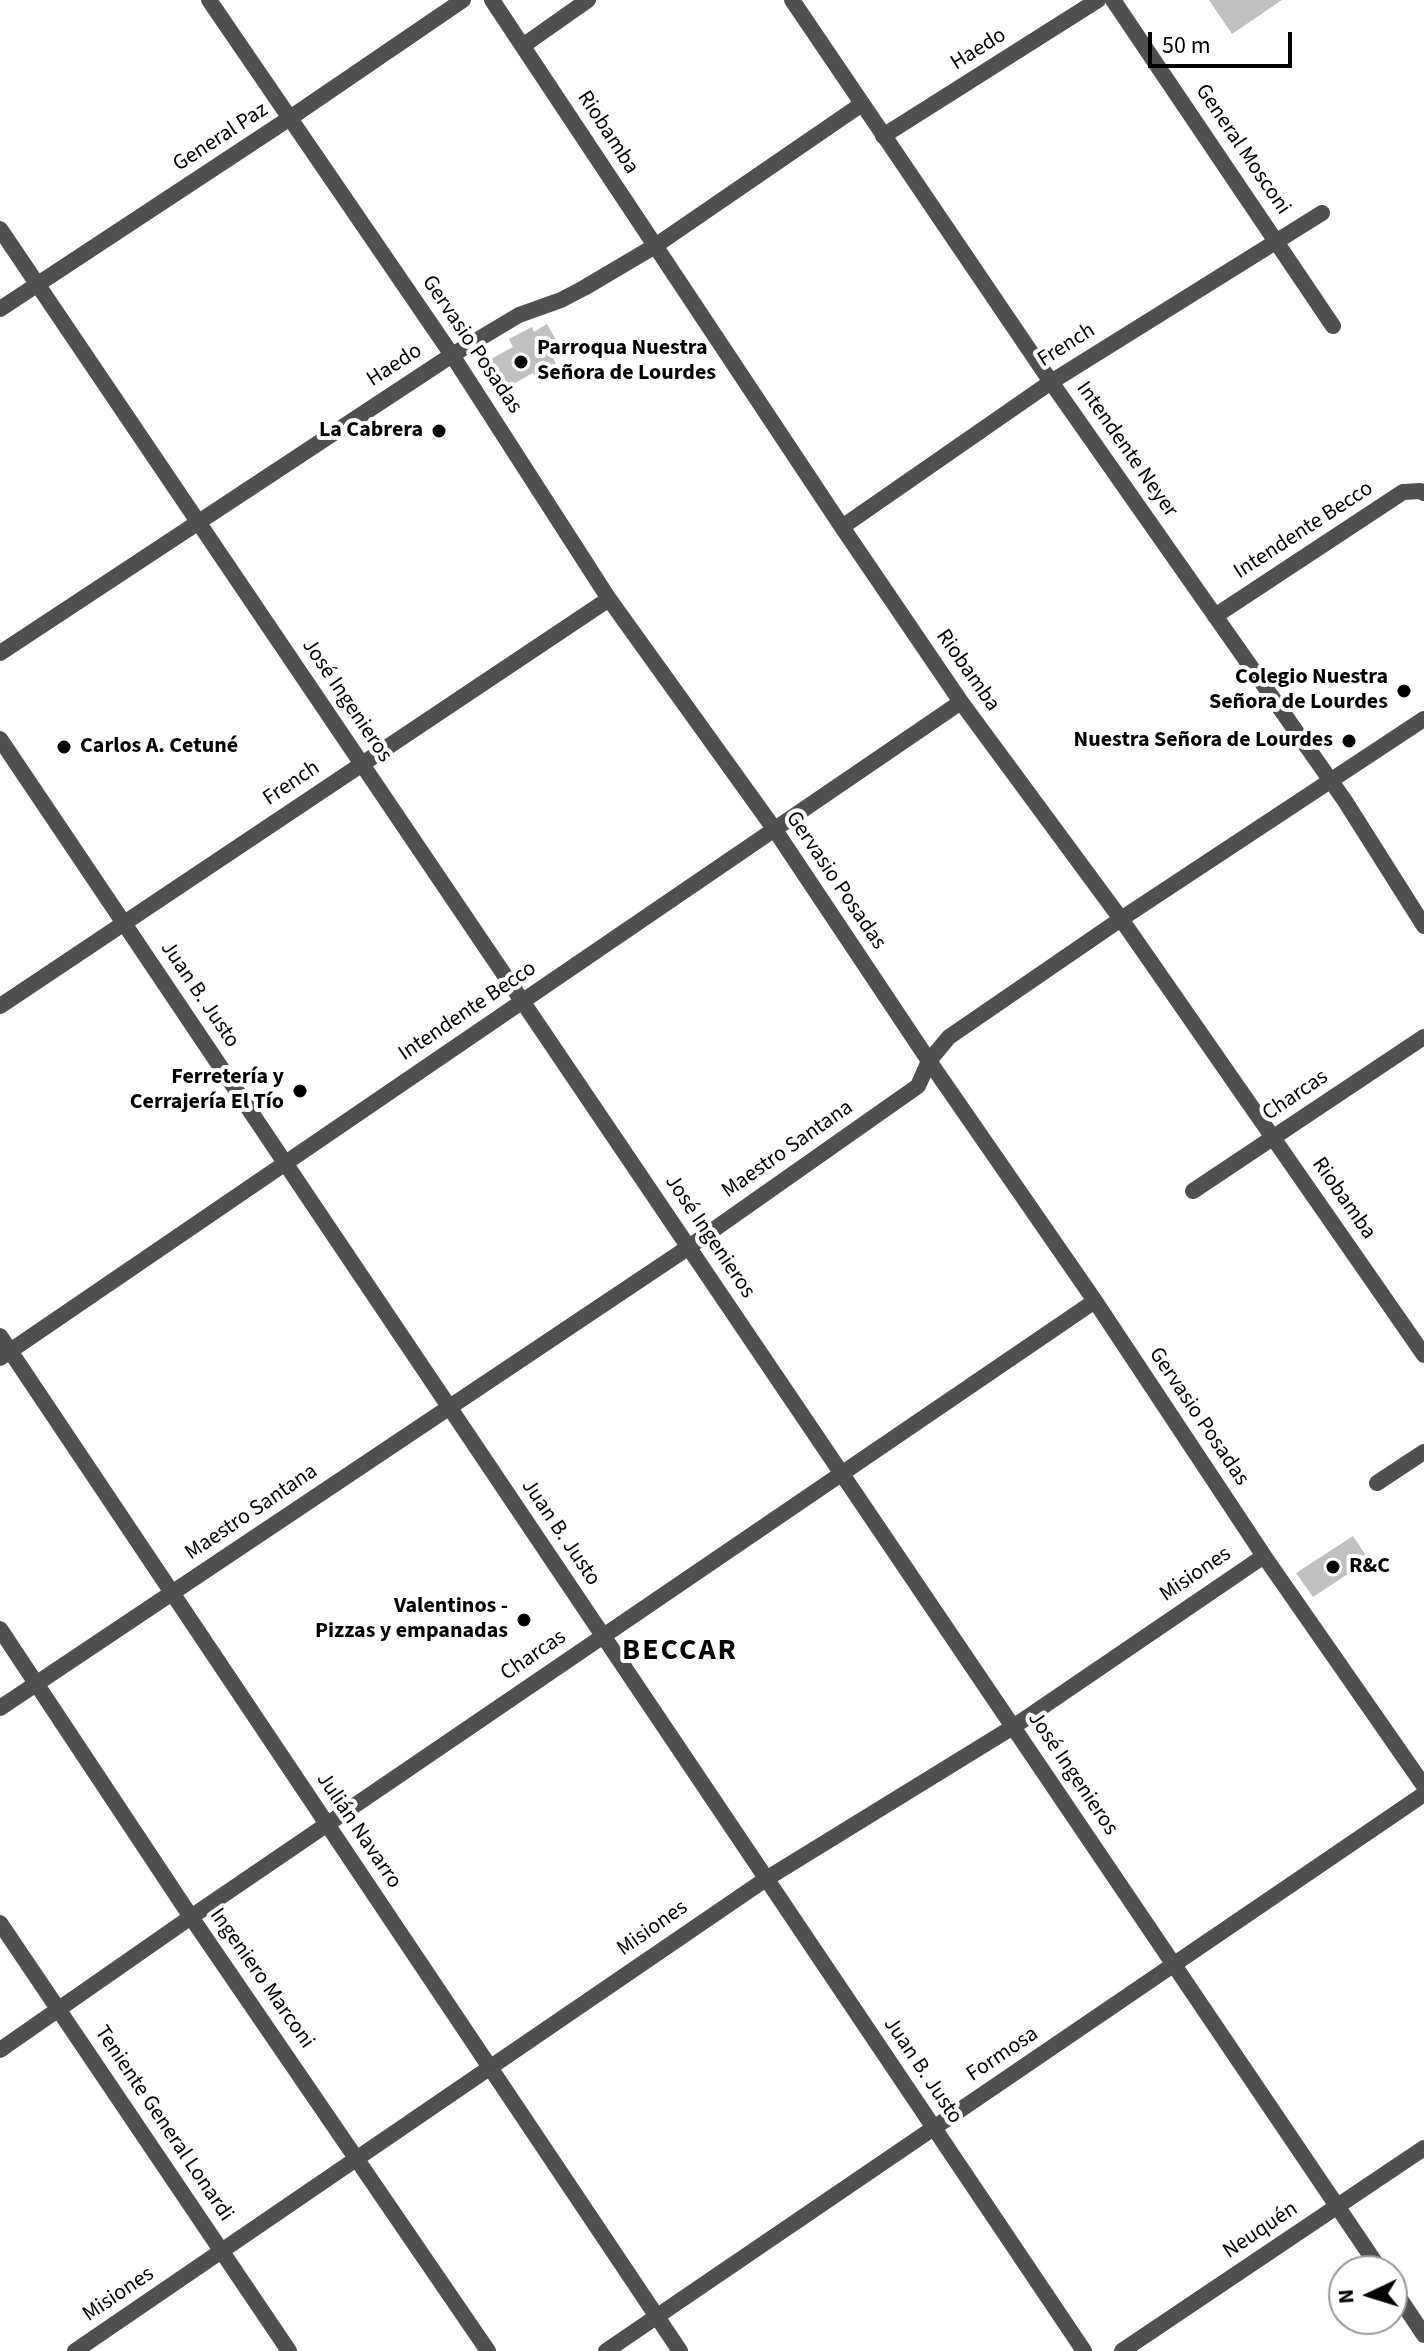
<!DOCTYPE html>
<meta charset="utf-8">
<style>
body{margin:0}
#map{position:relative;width:1424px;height:2351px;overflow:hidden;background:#fff;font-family:"Source Sans 3",sans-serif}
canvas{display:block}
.north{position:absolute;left:1328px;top:2255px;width:80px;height:80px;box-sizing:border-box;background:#fff;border:2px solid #999;border-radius:50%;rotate:266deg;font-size:22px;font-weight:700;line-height:32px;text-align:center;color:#000}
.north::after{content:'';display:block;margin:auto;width:28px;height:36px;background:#000;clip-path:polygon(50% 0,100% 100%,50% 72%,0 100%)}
.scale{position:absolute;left:1148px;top:32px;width:144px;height:36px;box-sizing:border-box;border:4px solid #000;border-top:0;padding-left:10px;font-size:24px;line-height:28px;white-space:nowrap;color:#000;-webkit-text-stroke:6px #fff;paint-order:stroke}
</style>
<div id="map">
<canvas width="1424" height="2351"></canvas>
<div class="north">N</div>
<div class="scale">50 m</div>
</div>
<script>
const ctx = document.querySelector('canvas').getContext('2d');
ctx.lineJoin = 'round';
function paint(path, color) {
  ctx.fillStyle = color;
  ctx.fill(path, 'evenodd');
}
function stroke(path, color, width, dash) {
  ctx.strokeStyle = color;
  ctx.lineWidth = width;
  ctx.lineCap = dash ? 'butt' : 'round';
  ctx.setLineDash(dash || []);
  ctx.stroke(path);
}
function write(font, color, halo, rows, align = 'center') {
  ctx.font = font + ' "Source Sans 3",sans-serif';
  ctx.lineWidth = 8;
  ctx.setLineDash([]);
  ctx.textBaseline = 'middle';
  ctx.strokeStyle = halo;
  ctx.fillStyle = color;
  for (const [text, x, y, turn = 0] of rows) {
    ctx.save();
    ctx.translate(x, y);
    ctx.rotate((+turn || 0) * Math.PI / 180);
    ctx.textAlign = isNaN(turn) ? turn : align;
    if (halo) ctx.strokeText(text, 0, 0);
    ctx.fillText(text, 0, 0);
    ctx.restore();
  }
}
const building = new Path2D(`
 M 1209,0 L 1282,0 L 1232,34 Z
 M 547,324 L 563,352 L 553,358 L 557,366 L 536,378 L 533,373 L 494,395 L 478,366 L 513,347 L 509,339 L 532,327 L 534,332 Z
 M 1353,1536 L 1369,1560 L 1313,1597 L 1296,1573 Z`);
const minor = new Path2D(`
 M 209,0 L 452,355 L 609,599 L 775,830 L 929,1061 L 1095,1301 L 1264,1556 L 1424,1786
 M 492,0 L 842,527 L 961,702 L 1121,919 L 1424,1355
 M 1113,0 L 1333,326
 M 524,45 L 588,0
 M 883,136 L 1098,0
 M 0,229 L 1381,2271
 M 0,309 L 290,118 L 463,0
 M 842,527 L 1051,382 L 1322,213
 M 1215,616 L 1403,492 L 1420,491 L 1424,493
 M 0,653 L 452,355 L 519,315 L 561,300 L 584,288 L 655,246 L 862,104
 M 0,739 L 1084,2351
 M 0,1006 L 609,599
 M 1193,1191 L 1424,1037
 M 0,1336 L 680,2351
 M 0,1358 L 961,702
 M 1377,1483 L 1424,1452
 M 0,1629 L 191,1917 L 488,2351
 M 0,1708 L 689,1247 L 918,1086 L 929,1061 L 949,1037 L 1121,919 L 1424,719
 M 0,1923 L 289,2351
 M 0,2050 L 191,1917 L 1095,1301
 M 1392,2287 L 1424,2335
 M 75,2351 L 766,1879 L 1013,1727 L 1264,1556
 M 606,2351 L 1424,1794
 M 1122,2351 L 1424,2148`);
const tertiary = new Path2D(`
 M 792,0 L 1051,382 L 1345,801 L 1424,926`);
const markers = [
 [521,362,8,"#000"],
 [439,431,8,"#000"],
 [1404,691,8,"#000"],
 [1349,741,8,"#000"],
 [64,747,8,"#000"],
 [300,1091,8,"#000"],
 [1333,1567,8,"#000"],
 [524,1620,8,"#000"]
];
const streetNames = [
 ["Haedo",979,50,-32],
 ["Riobamba",607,133,57],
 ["General Paz",221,138,-33],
 ["General Mosconi",1242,150,56],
 ["Gervasio Posadas",471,345,56],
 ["French",1067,346,-32],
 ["Haedo",395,366,-33],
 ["Intendente Neyer",1126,450,55],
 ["Intendente Becco",1304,531,-33],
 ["Riobamba",967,671,55],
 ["José Ingenieros",346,701,56],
 ["French",292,784,-34],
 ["Gervasio Posadas",835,881,56],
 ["Juan B. Justo",199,995,56],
 ["Intendente Becco",468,1012,-34],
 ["Charcas",1296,1096,-34],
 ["Maestro Santana",788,1150,-35],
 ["Riobamba",1343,1199,55],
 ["José Ingenieros",709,1237,56],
 ["Gervasio Posadas",1198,1417,56],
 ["Maestro Santana",252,1513,-34],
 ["Juan B. Justo",560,1533,56],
 ["Misiones",1196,1575,-34],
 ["Charcas",534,1656,-34],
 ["José Ingenieros",1072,1774,56],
 ["Julián Navarro",358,1831,56],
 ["Misiones",653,1929,-35],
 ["Ingeniero Marconi",261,1979,55],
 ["Formosa",1003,2055,-34],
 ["Juan B. Justo",922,2071,56],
 ["Teniente General Lonardi",163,2124,56],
 ["Neuquén",1261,2231,-34],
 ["Misiones",119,2295,-34]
];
const poiNames = [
 ["Parroqua Nuestra",537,349,"left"],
 ["Señora de Lourdes",537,374,"left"],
 ["La Cabrera",423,431],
 ["Colegio Nuestra",1388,678],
 ["Señora de Lourdes",1388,703],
 ["Nuestra Señora de Lourdes",1333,741],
 ["Carlos A. Cetuné",80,747,"left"],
 ["Ferretería y",284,1078],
 ["Cerrajería El Tío",284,1103],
 ["R&C",1349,1567,"left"],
 ["Valentinos -",508,1607],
 ["Pizzas y empanadas",508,1632]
];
const districtNames = [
 ["BECCAR",680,1652]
];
paint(building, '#c0c0c0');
stroke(minor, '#505050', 16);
stroke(tertiary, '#505050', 16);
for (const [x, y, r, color] of markers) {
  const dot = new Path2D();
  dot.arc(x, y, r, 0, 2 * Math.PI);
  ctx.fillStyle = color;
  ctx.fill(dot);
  stroke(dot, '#fff', 3);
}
write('22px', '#000', '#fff', streetNames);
write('bold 22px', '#000', '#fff', poiNames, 'right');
ctx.letterSpacing = '2px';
write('bold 30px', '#000', '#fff', districtNames);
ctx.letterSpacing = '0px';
</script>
